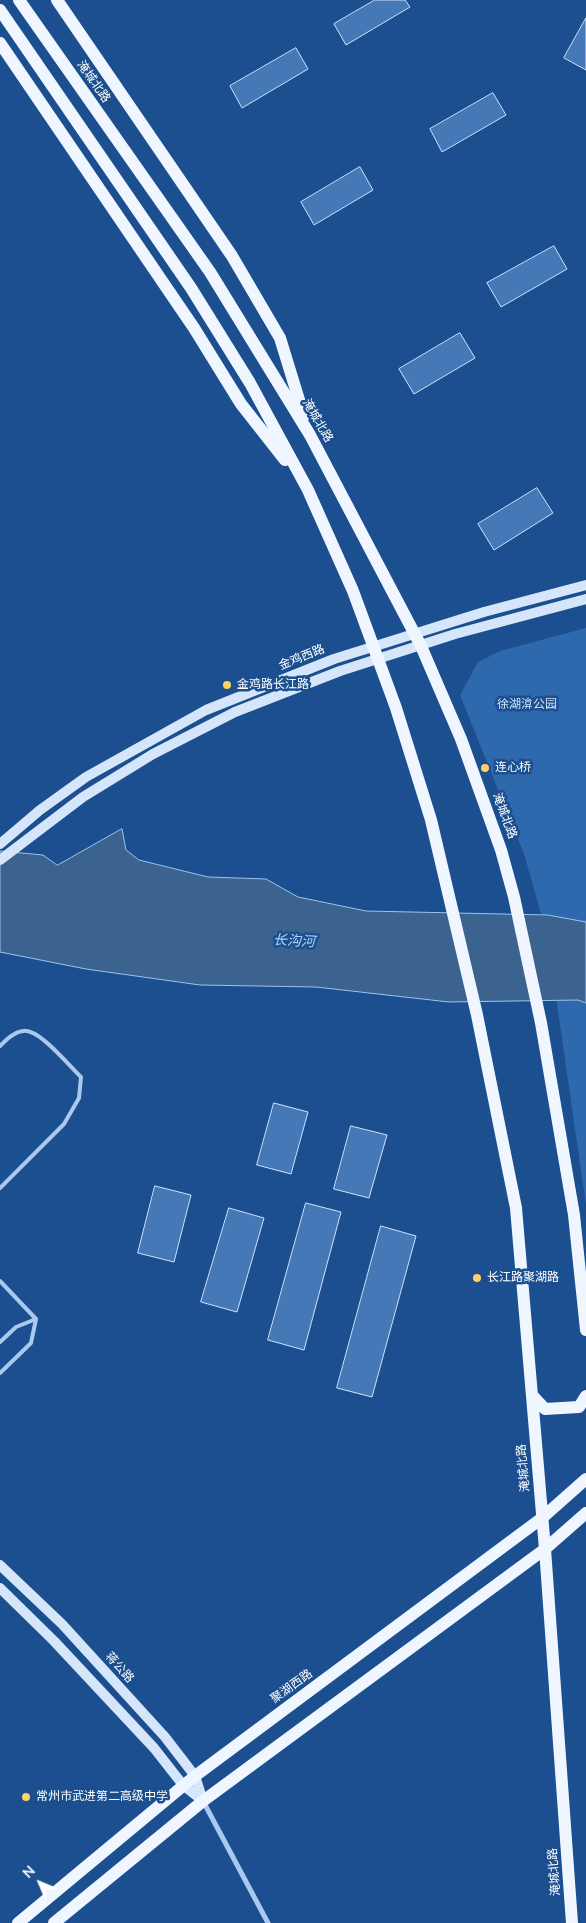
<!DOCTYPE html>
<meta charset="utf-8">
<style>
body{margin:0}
#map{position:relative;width:586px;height:1923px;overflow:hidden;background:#1b4f8f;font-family:"Nunito Sans",sans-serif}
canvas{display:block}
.north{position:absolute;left:15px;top:1858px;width:50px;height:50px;-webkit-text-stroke:4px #1b4f8f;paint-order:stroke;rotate:315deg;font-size:14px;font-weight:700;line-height:20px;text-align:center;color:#fff}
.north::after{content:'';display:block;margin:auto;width:18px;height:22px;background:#fff;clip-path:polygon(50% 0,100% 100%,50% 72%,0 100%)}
</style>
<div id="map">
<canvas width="586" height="1923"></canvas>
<div class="north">N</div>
</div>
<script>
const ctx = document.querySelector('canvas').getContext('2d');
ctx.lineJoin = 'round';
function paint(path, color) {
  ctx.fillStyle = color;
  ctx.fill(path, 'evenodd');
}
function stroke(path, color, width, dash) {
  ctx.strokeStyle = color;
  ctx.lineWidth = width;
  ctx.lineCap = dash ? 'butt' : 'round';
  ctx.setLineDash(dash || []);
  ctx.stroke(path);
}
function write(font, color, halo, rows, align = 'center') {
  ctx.font = font + ' "Nunito Sans","Noto Sans SC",sans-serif';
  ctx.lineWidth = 5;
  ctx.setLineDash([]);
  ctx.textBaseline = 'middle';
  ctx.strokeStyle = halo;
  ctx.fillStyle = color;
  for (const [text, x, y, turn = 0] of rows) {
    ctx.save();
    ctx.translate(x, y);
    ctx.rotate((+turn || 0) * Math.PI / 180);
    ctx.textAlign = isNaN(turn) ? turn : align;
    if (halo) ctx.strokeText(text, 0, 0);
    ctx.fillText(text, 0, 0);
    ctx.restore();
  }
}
const green = new Path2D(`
 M 586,628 L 586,1205 L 547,935 L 524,854 L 460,695 L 478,662 L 500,651 Z`);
const water = new Path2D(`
 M 122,829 L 126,850 L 139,860 L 208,877 L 266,879 L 298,897 L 366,911 L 548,915 L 586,922 L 586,1003 L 578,1000 L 449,1002 L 316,987 L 200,985 L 86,969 L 0,952 L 0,851 L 43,855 L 57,865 Z`);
const building = new Path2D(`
 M 375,0 L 405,0 L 410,7 L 346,45 L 334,24 Z
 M 586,18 L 586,70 L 564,58 Z
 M 296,48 L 308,69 L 242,108 L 230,86 Z
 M 493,93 L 506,115 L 442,152 L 430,129 Z
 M 360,167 L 373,190 L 314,225 L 301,202 Z
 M 554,246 L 567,269 L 501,307 L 487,283 Z
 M 460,333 L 475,358 L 414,394 L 399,369 Z
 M 537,488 L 553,513 L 494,550 L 478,524 Z
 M 274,1103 L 308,1112 L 291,1174 L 257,1165 Z
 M 351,1126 L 387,1135 L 369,1198 L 334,1189 Z
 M 155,1186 L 191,1195 L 174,1262 L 138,1253 Z
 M 306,1203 L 341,1212 L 304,1350 L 268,1340 Z
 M 229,1208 L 264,1218 L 237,1312 L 201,1302 Z
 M 381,1226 L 416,1236 L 372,1397 L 337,1388 Z`);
const lane = new Path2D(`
 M 0,1046 C 6,1040 14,1032 23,1031 C 39,1028 69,1066 81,1077 L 79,1098 L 64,1124 L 0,1188
 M 0,1281 L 36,1319
 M 0,1342 L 16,1327 L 36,1319
 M 0,1373 L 31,1343 L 36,1319`);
const street = new Path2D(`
 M 203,1801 L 268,1923`);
const secondary = new Path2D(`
 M 0,844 L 40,810 L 86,777 L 206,710 L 334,659 L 484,612 L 586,585
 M 0,860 L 83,797 L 153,754 L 235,712 L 340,671 L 455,634 L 586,599
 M 0,1565 L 62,1624 L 165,1737 L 195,1776 L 203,1801
 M 0,1588 L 54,1641 L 154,1748 L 183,1785 L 202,1800`);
const primary = new Path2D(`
 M 19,0 L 210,272 L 310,435 L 421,646 L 461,739 L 501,850 L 514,897 L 541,1023 L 574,1215 L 586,1330
 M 57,0 L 232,256 L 280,338 L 304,416
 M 0,10 L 191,288 L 250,383 L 308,490 L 353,591 L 396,708 L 431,820 L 477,1015 L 516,1208 L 545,1549 L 572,1923
 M 0,43 L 194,328 L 241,404 L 285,460
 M 532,1395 L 545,1409 L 579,1407 L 586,1396
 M 18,1923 L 195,1776 L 542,1518 L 586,1479
 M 54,1923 L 203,1801 L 545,1549 L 586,1513`);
const markers = [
 [227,685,5,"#ffd166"],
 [485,768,5,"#ffd166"],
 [477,1278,5,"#ffd166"],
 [26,1797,5,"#ffd166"]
];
const streetNames = [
 ["淹城北路",93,82,55],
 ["淹城北路",317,421,60],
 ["金鸡西路",302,658,-22],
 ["淹城北路",504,816,70],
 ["淹城北路",524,1468,-95],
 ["蒋公路",119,1668,48],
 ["聚湖西路",292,1687,-36],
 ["淹城北路",555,1872,-94]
];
const poiNames = [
 ["金鸡路长江路",237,685],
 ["连心桥",495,768],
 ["长江路聚湖路",487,1278],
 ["常州市武进第二高级中学",36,1797]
];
const parkNames = [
 ["徐湖渰公园",527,705]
];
const waterNames = [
 ["长沟河",294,942,3]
];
paint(green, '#2e69ad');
paint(water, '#3c6290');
stroke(water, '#9cc4f0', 1);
paint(building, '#4478b7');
stroke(building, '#cfe3fa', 1);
stroke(lane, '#a9c9ee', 4);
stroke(street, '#a9c9ee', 5);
stroke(secondary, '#d6e6fa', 10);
stroke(primary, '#f0f6ff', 12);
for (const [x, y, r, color] of markers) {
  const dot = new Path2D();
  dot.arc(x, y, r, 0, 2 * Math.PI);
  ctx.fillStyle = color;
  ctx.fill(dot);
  stroke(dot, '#1b4f8f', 2);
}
write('12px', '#fff', '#1b4f8f', streetNames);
write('12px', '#fff', '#1b4f8f', poiNames, 'left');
write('12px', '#cfe3fa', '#1b4f8f', parkNames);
write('italic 14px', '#b5d3f5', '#1b4f8f', waterNames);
</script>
